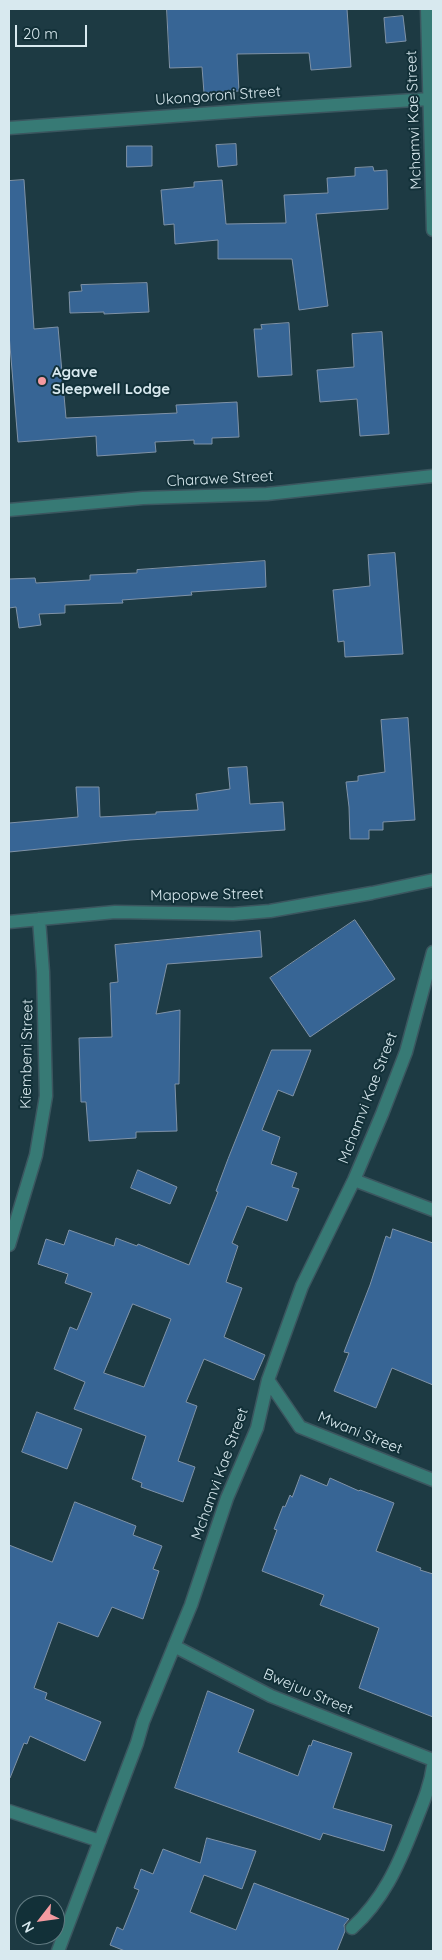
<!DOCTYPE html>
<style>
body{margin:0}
#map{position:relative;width:442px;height:1960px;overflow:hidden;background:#1d3a43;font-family:Quicksand,sans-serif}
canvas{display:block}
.frame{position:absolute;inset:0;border:10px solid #d8e9ef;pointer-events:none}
.north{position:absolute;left:15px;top:1895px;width:50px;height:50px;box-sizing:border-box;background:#123038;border:1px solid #617a81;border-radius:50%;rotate:240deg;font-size:14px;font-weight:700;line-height:20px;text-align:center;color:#d8e9ef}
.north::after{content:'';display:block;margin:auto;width:18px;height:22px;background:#f49aa0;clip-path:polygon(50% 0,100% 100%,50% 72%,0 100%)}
.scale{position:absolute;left:15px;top:25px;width:72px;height:22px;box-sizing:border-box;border:2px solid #d8e9ef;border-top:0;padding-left:6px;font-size:15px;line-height:18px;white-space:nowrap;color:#d8e9ef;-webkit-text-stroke:4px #123038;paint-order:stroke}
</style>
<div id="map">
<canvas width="442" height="1960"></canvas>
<div class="frame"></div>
<div class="north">N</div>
<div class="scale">20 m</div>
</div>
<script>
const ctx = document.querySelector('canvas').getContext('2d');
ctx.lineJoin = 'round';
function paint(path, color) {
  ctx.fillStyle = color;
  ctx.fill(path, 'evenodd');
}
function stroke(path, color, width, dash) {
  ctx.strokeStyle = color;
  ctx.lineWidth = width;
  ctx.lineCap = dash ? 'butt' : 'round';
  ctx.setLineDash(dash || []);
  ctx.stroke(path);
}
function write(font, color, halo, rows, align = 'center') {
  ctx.font = font + ' Quicksand,sans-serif';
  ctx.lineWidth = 4;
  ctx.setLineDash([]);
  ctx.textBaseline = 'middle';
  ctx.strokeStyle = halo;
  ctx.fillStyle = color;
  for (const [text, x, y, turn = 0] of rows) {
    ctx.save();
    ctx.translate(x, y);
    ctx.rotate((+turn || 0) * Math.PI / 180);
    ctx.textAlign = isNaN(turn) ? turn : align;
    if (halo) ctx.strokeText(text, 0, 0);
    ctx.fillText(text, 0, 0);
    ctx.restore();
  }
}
const building = new Path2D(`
 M 167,9 L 347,9 L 351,67 L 311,70 L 309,53 L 237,54 L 239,91 L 204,93 L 202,67 L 170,68 Z
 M 403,16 L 406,41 L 386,43 L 384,18 Z
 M 236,144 L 237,165 L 218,167 L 216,145 Z
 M 127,146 L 152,146 L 152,166 L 127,167 Z
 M 373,167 L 374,171 L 387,170 L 388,209 L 316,214 L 328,306 L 299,310 L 292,259 L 218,259 L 218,240 L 175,244 L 174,224 L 164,225 L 161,190 L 194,187 L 194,182 L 222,180 L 226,224 L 286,223 L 284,195 L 328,193 L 327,178 L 355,176 L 355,168 Z
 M 24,180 L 34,329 L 58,327 L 66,418 L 177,413 L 176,405 L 237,402 L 239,437 L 212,438 L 212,444 L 194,444 L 194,440 L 155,442 L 156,452 L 97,456 L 96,436 L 18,442 L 9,334 L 9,181 Z
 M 147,283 L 149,312 L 104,314 L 104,312 L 70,313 L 69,292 L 82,291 L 81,285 Z
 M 289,323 L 292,375 L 258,377 L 254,329 L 262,329 L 261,325 Z
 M 382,332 L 389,434 L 360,436 L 357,399 L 320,402 L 317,370 L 354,367 L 352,334 Z
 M 395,553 L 403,654 L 345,657 L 344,641 L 338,642 L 333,590 L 370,586 L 368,555 Z
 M 265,561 L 266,587 L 191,592 L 192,595 L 122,600 L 123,603 L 65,605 L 65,613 L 39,614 L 41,625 L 19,628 L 16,607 L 9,608 L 9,579 L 35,578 L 36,583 L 90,580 L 90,575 L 137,573 L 137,570 Z
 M 408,718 L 415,820 L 383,822 L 383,830 L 369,830 L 369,839 L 350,839 L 349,807 L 346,782 L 358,781 L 358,776 L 385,772 L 381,720 Z
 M 247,767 L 250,804 L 283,802 L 285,830 L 130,840 L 9,852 L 9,823 L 78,817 L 76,787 L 99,787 L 100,817 L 156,814 L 156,812 L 198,810 L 196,794 L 230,789 L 228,768 Z
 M 355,920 L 395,979 L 310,1037 L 270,978 Z
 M 260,931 L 262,957 L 167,964 L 156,1014 L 180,1010 L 179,1084 L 175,1084 L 177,1131 L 136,1132 L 136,1138 L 89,1141 L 86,1102 L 81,1102 L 79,1038 L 112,1037 L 110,983 L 118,982 L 115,945 Z
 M 272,1050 L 311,1050 L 293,1096 L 278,1090 L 262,1130 L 280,1137 L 271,1164 L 297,1173 L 292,1187 L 299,1189 L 287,1221 L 247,1206 L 232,1243 L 238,1246 L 226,1282 L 242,1288 L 224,1337 L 265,1355 L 254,1380 L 204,1359 L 186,1402 L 197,1406 L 178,1461 L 195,1467 L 183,1502 L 141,1487 L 142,1483 L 132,1479 L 146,1436 L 74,1409 L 85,1382 L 54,1369 L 70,1327 L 77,1330 L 92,1293 L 65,1283 L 68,1274 L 38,1264 L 46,1239 L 64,1245 L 69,1230 L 114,1246 L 116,1238 L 137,1246 L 138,1244 L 189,1265 L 218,1192 L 216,1191 L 228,1159 ZM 133,1304 L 171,1319 L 144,1387 L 104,1373 Z
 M 138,1170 L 177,1187 L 170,1204 L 131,1188 Z
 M 393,1229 L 433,1243 L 433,1385 L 392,1368 L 376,1408 L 334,1391 L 349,1353 L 344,1352 L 370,1285 L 386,1236 L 390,1238 Z
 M 37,1412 L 82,1429 L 67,1469 L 22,1452 Z
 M 301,1475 L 327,1486 L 330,1478 L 359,1491 L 360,1490 L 394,1503 L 376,1551 L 421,1568 L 420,1570 L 433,1574 L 433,1717 L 359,1688 L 379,1628 L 320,1605 L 324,1595 L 262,1571 L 277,1530 L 274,1529 L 283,1506 L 285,1507 L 290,1495 L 292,1497 Z
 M 75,1502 L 136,1526 L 133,1535 L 162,1546 L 153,1569 L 159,1571 L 143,1619 L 112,1607 L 98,1637 L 58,1622 L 34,1688 L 47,1693 L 45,1699 L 101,1722 L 85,1761 L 30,1736 L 27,1744 L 24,1743 L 10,1778 L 9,1777 L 9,1545 L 52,1562 Z
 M 208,1691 L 254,1710 L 238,1752 L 298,1776 L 309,1745 L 311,1746 L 313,1740 L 352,1753 L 333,1808 L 392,1825 L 384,1851 L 323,1833 L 320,1840 L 175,1788 Z
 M 207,1838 L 256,1851 L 242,1889 L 204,1875 L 190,1912 L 236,1930 L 254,1883 L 349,1919 L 344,1925 L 345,1931 L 337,1951 L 125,1951 L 110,1945 L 117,1927 L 123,1930 L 139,1890 L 134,1888 L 141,1869 L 153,1874 L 163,1849 L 200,1863 Z`);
const minor = new Path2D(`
 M 427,9 L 433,230
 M 9,128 L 255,110 L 430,99
 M 9,510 L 143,498 L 267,494 L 433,476
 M 9,922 L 115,912 L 233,914 L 270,911 L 372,893 L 433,880
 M 354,1180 L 433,1210
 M 9,1245 L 36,1155 L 46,1096 L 43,972 L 39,919
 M 268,1380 L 300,1427 L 433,1480
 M 174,1646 L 271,1696 L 433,1760
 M 9,1811 L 100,1841
 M 352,1928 C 383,1900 398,1866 413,1828 C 421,1807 430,1788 433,1766
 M 58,1951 L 137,1743 L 143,1722 L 191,1605 L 227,1498 L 257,1428 L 268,1380 L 302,1286 L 354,1180 L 382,1114 L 406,1052 L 433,952`);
const markers = [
 [42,381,5,"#f49aa0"]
];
const streetNames = [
 ["Ukongoroni Street",218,96,-4],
 ["Mchamvi Kae Street",414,120,-92],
 ["Charawe Street",220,479,-3],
 ["Mapopwe Street",207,895,-1],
 ["Kiembeni Street",27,1054,-89],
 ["Mchamvi Kae Street",368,1098,-69],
 ["Mwani Street",360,1433,22],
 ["Mchamvi Kae Street",220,1474,-70],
 ["Bwejuu Street",308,1692,23]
];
const poiNames = [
 ["Agave",52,372],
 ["Sleepwell Lodge",52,389]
];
paint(building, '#376595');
stroke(building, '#7f92a7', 1);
stroke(minor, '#3b565f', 15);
stroke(minor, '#377a75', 12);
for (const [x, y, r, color] of markers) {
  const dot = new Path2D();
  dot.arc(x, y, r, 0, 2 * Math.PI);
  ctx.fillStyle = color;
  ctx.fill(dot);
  stroke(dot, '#123038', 2);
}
write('15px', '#d8e9ef', '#123038', streetNames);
write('bold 15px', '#d8e9ef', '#123038', poiNames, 'left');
</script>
